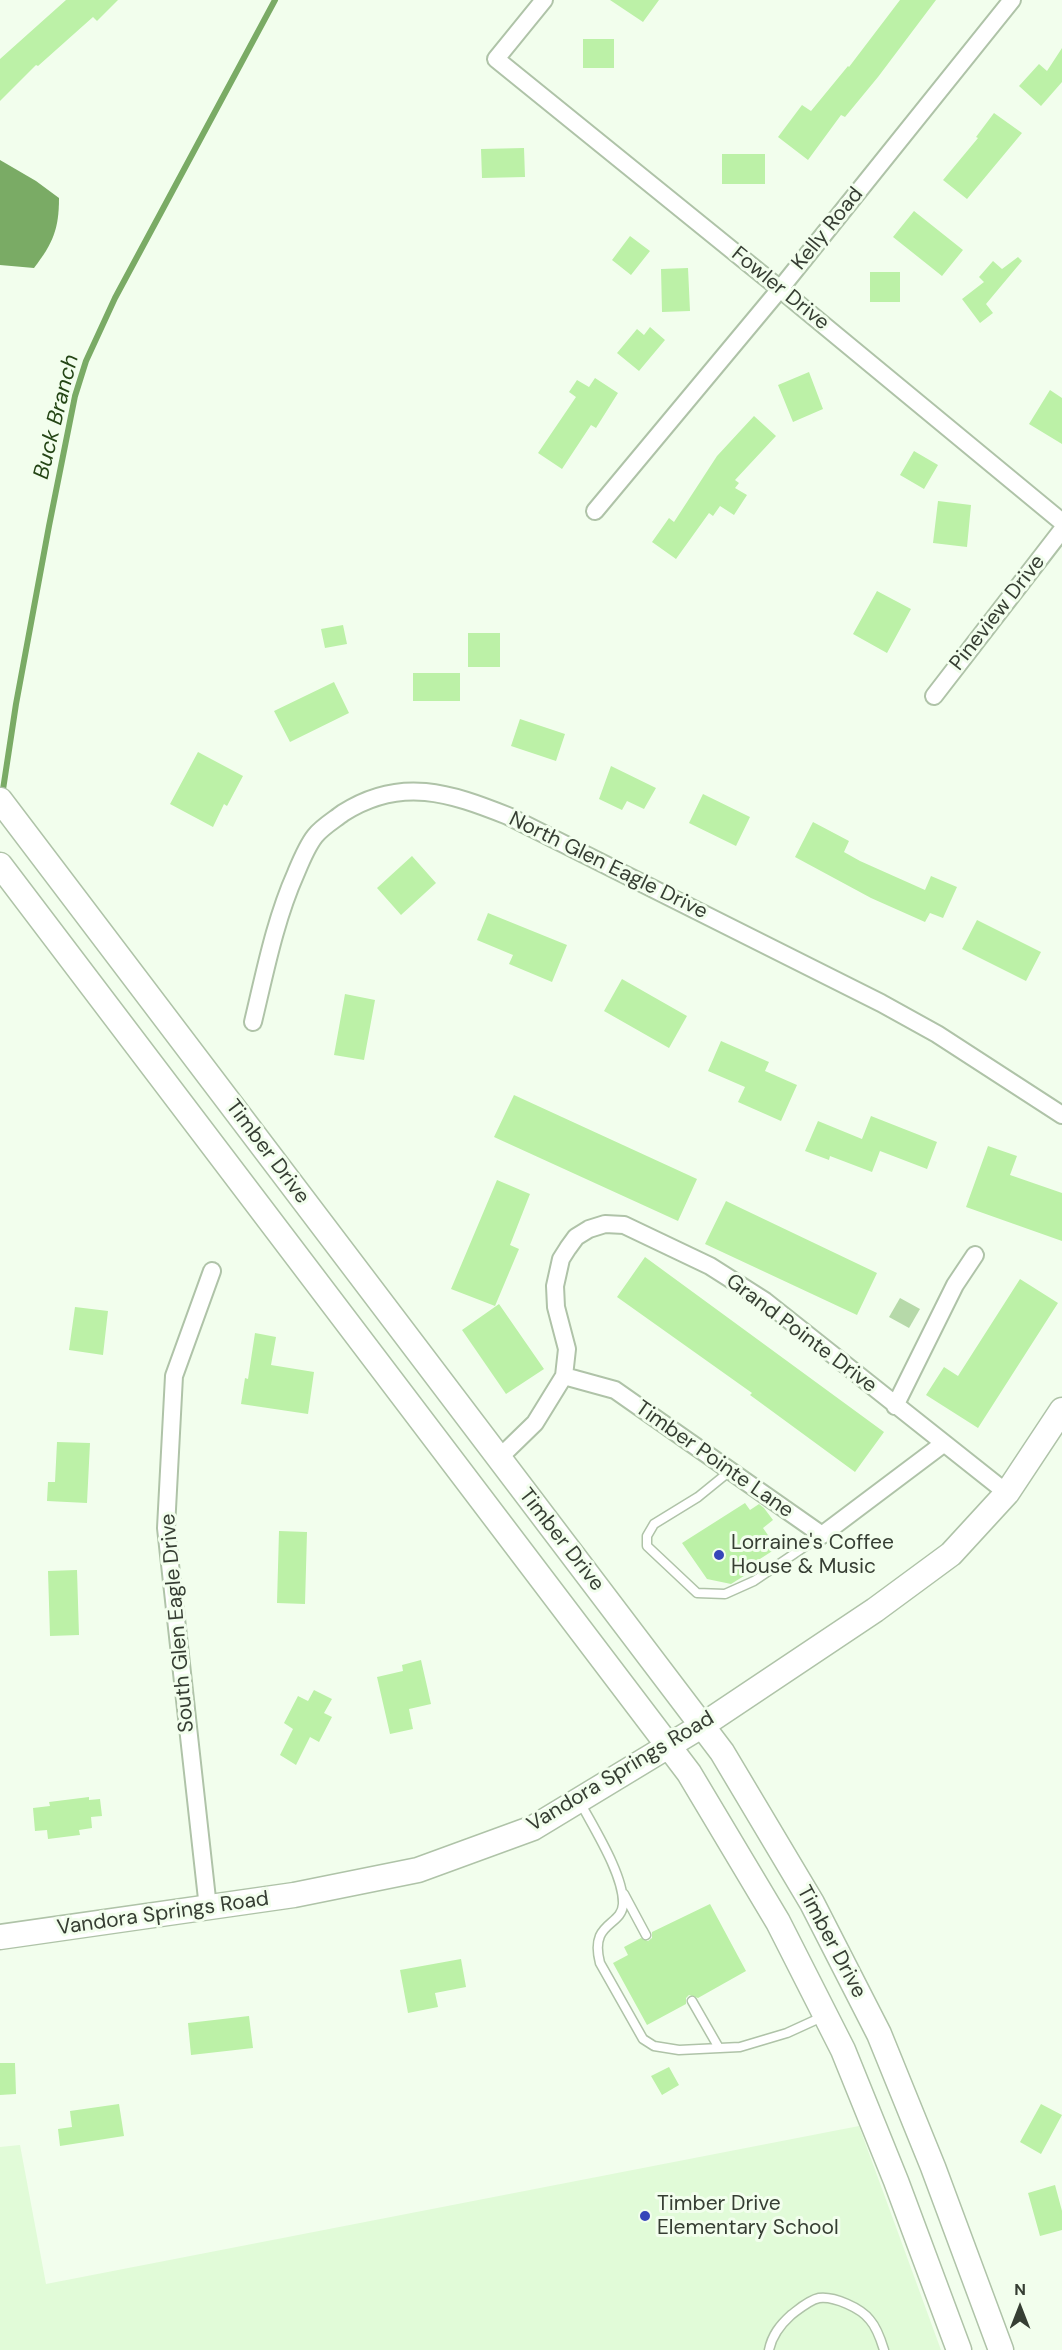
<!DOCTYPE html>
<style>
body{margin:0}
#map{position:relative;width:1062px;height:2350px;overflow:hidden;background:#f2feed;font-family:"DM Sans",sans-serif}
canvas{display:block}
.north{position:absolute;left:990px;top:2278px;width:60px;height:60px;-webkit-text-stroke:4px #f2feed;paint-order:stroke;rotate:0deg;font-size:16px;font-weight:700;line-height:24px;text-align:center;color:#363e33}
.north::after{content:'';display:block;margin:auto;width:21px;height:27px;background:#363e33;clip-path:polygon(50% 0,100% 100%,50% 72%,0 100%)}
</style>
<div id="map">
<canvas width="1062" height="2350"></canvas>
<div class="north">N</div>
</div>
<script>
const ctx = document.querySelector('canvas').getContext('2d');
ctx.lineJoin = 'round';
function paint(path, color) {
  ctx.fillStyle = color;
  ctx.fill(path, 'evenodd');
}
function stroke(path, color, width, dash) {
  ctx.strokeStyle = color;
  ctx.lineWidth = width;
  ctx.lineCap = dash ? 'butt' : 'round';
  ctx.setLineDash(dash || []);
  ctx.stroke(path);
}
function write(font, color, halo, rows, align = 'center') {
  ctx.font = font + ' "DM Sans",sans-serif';
  ctx.lineWidth = 6;
  ctx.setLineDash([]);
  ctx.textBaseline = 'middle';
  ctx.strokeStyle = halo;
  ctx.fillStyle = color;
  for (const [text, x, y, turn = 0] of rows) {
    ctx.save();
    ctx.translate(x, y);
    ctx.rotate((+turn || 0) * Math.PI / 180);
    ctx.textAlign = isNaN(turn) ? turn : align;
    if (halo) ctx.strokeText(text, 0, 0);
    ctx.fillText(text, 0, 0);
    ctx.restore();
  }
}
const built = new Path2D(`
 M 859,2126 L 941,2350 L 0,2350 L 0,2147 L 20,2145 L 46,2284 Z`);
const green = new Path2D(`
 M 900,1298 L 920,1309 L 909,1328 L 889,1317 Z`);
const water = new Path2D(`
 M 0,160 L 36,181 L 59,198 C 59,229 53,243 34,268 L 0,265 Z`);
const stream = new Path2D(`
 M 2,796 L 16,704 L 49,526 L 75,396 L 86,361 L 115,298 L 275,0`);
const building = new Path2D(`
 M 66,0 L 118,0 L 97,21 L 93,17 L 38,66 L 36,65 L 0,101 L 0,59 Z
 M 610,0 L 659,0 L 643,22 Z
 M 900,0 L 936,0 L 878,77 L 845,117 L 841,115 L 808,160 L 778,137 L 802,105 L 811,111 L 848,66 L 849,67 Z
 M 583,39 L 614,39 L 614,68 L 583,68 Z
 M 1062,48 L 1062,82 L 1041,106 L 1019,86 L 1039,64 L 1047,71 Z
 M 994,113 L 1022,133 L 967,199 L 943,180 L 978,138 L 976,137 Z
 M 524,148 L 525,177 L 482,178 L 481,149 Z
 M 722,154 L 765,154 L 765,184 L 722,184 Z
 M 914,211 L 963,250 L 942,276 L 893,237 Z
 M 630,236 L 650,251 L 631,275 L 612,260 Z
 M 1018,257 L 1022,261 L 986,304 L 993,313 L 980,323 L 962,299 L 984,282 L 979,277 L 993,261 L 1002,269 Z
 M 688,268 L 690,311 L 662,312 L 661,269 Z
 M 870,272 L 900,272 L 900,302 L 870,302 Z
 M 650,327 L 665,340 L 639,371 L 617,353 L 637,329 L 644,335 Z
 M 809,372 L 823,409 L 793,422 L 778,385 Z
 M 595,378 L 618,393 L 596,428 L 591,425 L 562,469 L 538,453 L 576,397 L 569,392 L 577,380 L 589,387 Z
 M 1050,390 L 1062,398 L 1062,444 L 1029,424 Z
 M 754,416 L 776,436 L 735,480 L 739,483 L 735,488 L 747,495 L 734,515 L 720,506 L 713,516 L 709,513 L 676,559 L 652,542 L 669,518 L 674,522 L 717,456 Z
 M 914,451 L 938,465 L 924,489 L 900,475 Z
 M 938,501 L 971,505 L 967,547 L 933,543 Z
 M 877,591 L 911,609 L 887,653 L 853,634 Z
 M 343,625 L 347,644 L 325,648 L 321,629 Z
 M 468,633 L 500,633 L 500,667 L 468,667 Z
 M 413,673 L 460,673 L 460,701 L 413,701 Z
 M 334,682 L 349,713 L 290,742 L 274,711 Z
 M 520,719 L 565,734 L 556,761 L 511,746 Z
 M 198,752 L 243,776 L 227,806 L 224,804 L 213,827 L 170,804 Z
 M 611,766 L 656,788 L 644,809 L 627,801 L 622,810 L 599,799 Z
 M 703,794 L 750,817 L 736,846 L 689,823 Z
 M 813,822 L 849,841 L 844,852 L 860,861 L 925,890 L 931,876 L 957,887 L 943,918 L 930,913 L 925,922 L 871,898 L 795,857 Z
 M 412,856 L 436,883 L 401,915 L 377,888 Z
 M 488,913 L 567,945 L 552,982 L 509,964 L 513,955 L 477,940 Z
 M 977,920 L 1041,952 L 1026,981 L 962,949 Z
 M 622,979 L 687,1016 L 669,1048 L 604,1011 Z
 M 345,994 L 375,1000 L 364,1060 L 334,1055 Z
 M 721,1041 L 769,1062 L 765,1071 L 797,1085 L 781,1121 L 738,1102 L 745,1087 L 708,1071 Z
 M 514,1095 L 697,1179 L 678,1221 L 494,1137 Z
 M 871,1116 L 937,1142 L 927,1169 L 880,1151 L 872,1172 L 830,1156 L 829,1160 L 805,1151 L 818,1121 L 862,1139 Z
 M 988,1146 L 1017,1156 L 1010,1175 L 1062,1193 L 1062,1241 L 966,1207 Z
 M 497,1180 L 530,1194 L 510,1245 L 519,1249 L 495,1306 L 451,1289 Z
 M 726,1201 L 877,1273 L 857,1315 L 705,1244 Z
 M 645,1257 L 884,1432 L 855,1472 L 750,1395 L 752,1393 L 617,1297 Z
 M 1020,1279 L 1058,1303 L 978,1428 L 926,1395 L 944,1367 L 958,1376 Z
 M 499,1304 L 544,1369 L 506,1394 L 462,1330 Z
 M 75,1307 L 108,1311 L 103,1355 L 69,1350 Z
 M 255,1333 L 276,1337 L 271,1365 L 314,1372 L 308,1414 L 241,1404 L 245,1378 L 248,1379 Z
 M 57,1442 L 90,1443 L 87,1503 L 47,1501 L 48,1482 L 55,1482 Z
 M 745,1503 L 750,1510 L 759,1504 L 764,1508 L 773,1520 L 763,1528 L 777,1548 L 749,1566 L 752,1571 L 731,1584 L 707,1579 L 682,1543 Z
 M 279,1531 L 307,1532 L 305,1604 L 277,1603 Z
 M 77,1570 L 79,1635 L 50,1636 L 48,1571 Z
 M 421,1660 L 431,1704 L 409,1709 L 413,1729 L 390,1734 L 377,1677 L 403,1671 L 402,1665 Z
 M 314,1690 L 332,1699 L 324,1713 L 332,1717 L 319,1742 L 310,1737 L 296,1765 L 280,1755 L 293,1729 L 284,1723 L 298,1696 L 308,1701 Z
 M 89,1797 L 89,1800 L 100,1799 L 102,1816 L 91,1817 L 92,1828 L 79,1830 L 80,1835 L 48,1839 L 47,1830 L 35,1831 L 33,1808 L 50,1806 L 49,1802 Z
 M 710,1904 L 746,1971 L 698,1998 L 689,1995 L 686,1998 L 686,2004 L 647,2025 L 613,1963 L 628,1955 L 624,1947 L 641,1938 L 648,1941 L 652,1938 L 652,1932 Z
 M 461,1959 L 466,1987 L 435,1993 L 438,2007 L 408,2013 L 400,1970 Z
 M 249,2016 L 253,2048 L 191,2055 L 188,2023 Z
 M 0,2063 L 15,2063 L 16,2094 L 0,2095 Z
 M 669,2067 L 679,2085 L 662,2095 L 651,2076 Z
 M 119,2104 L 124,2136 L 60,2146 L 58,2129 L 72,2127 L 70,2111 Z
 M 1041,2104 L 1062,2115 L 1041,2154 L 1020,2142 Z
 M 1055,2185 L 1062,2211 L 1062,2230 L 1040,2236 L 1028,2193 Z`);
const lane = new Path2D(`
 M 730,1471 L 698,1497 L 654,1524 L 647,1536 L 647,1546 L 697,1593 L 725,1594 L 754,1581 L 822,1535
 M 580,1802 C 593,1827 624,1875 623,1904 C 622,1927 589,1921 600,1963 L 643,2039 L 654,2046 L 679,2050 L 740,2047 L 787,2033 L 822,2017
 M 624,1894 L 646,1935
 M 692,2001 L 719,2048
 M 769,2350 C 772,2335 780,2325 791,2315 C 799,2309 809,2300 819,2298 C 834,2296 861,2308 870,2320 C 877,2328 881,2340 884,2350`);
const street = new Path2D(`
 M 544,0 L 496,59 L 780,289 L 1062,522
 M 595,511 L 780,289 L 1012,0
 M 934,696 L 1062,530
 M 253,1022 C 265,972 275,920 296,873 C 301,861 307,846 315,836 C 322,827 334,820 343,813 C 401,776 450,793 508,816 L 881,1003 L 937,1034 L 1062,1115
 M 564,1376 L 615,1390 L 822,1535 L 943,1444
 M 895,1406 L 955,1285 L 975,1255
 M 498,1459 L 535,1423 L 564,1376 L 567,1349 L 556,1307 L 555,1286 L 561,1259 L 568,1248 L 576,1237 L 589,1229 L 605,1224 L 624,1225 L 710,1266 L 765,1301 L 1007,1493
 M 208,1908 L 166,1528 L 174,1376 L 212,1271`);
const secondary = new Path2D(`
 M 0,800 L 722,1752 L 812,1903 L 879,2034 L 933,2167 L 1001,2350
 M 0,865 L 689,1773 L 778,1922 L 843,2050 L 896,2181 L 959,2350
 M 0,1937 L 294,1895 L 418,1870 L 533,1828 L 703,1725 L 875,1610 L 951,1554 L 1007,1493 L 1062,1410`);
const markers = [
 [719,1555,6,"#3646b9"],
 [645,2216,6,"#3646b9"]
];
const streetNames = [
 ["Kelly Road",828,229,-51],
 ["Fowler Drive",780,289,39],
 ["Pineview Drive",998,613,-52],
 ["North Glen Eagle Drive",608,866,26],
 ["Timber Drive",267,1152,53],
 ["Grand Pointe Drive",801,1334,37],
 ["Timber Pointe Lane",714,1460,35],
 ["Timber Drive",561,1540,52],
 ["South Glen Eagle Drive",178,1623,-95],
 ["Vandora Springs Road",621,1772,-31],
 ["Vandora Springs Road",163,1914,-8],
 ["Timber Drive",831,1942,62]
];
const poiNames = [
 ["Lorraine's Coffee",731,1543],
 ["House & Music",731,1567],
 ["Timber Drive",657,2204],
 ["Elementary School",657,2228]
];
const waterNames = [
 ["Buck Branch",57,417,-76]
];
paint(built, '#e1fbd8');
paint(green, '#b6d9a9');
paint(water, '#7aab65');
stroke(stream, '#7aab65', 6);
paint(building, '#bcf1a7');
stroke(lane, '#afc3a8', 11);
stroke(street, '#afc3a8', 20);
stroke(secondary, '#afc3a8', 27);
stroke(lane, '#fff', 8);
stroke(street, '#fff', 16);
stroke(secondary, '#fff', 24);
for (const [x, y, r, color] of markers) {
  const dot = new Path2D();
  dot.arc(x, y, r, 0, 2 * Math.PI);
  ctx.fillStyle = color;
  ctx.fill(dot);
  stroke(dot, '#f2feed', 2);
}
write('21px', '#363e33', '#f2feed', streetNames);
write('21px', '#363e33', '#f2feed', poiNames, 'left');
write('italic 22px', '#244515', '#f2feed', waterNames);
</script>
